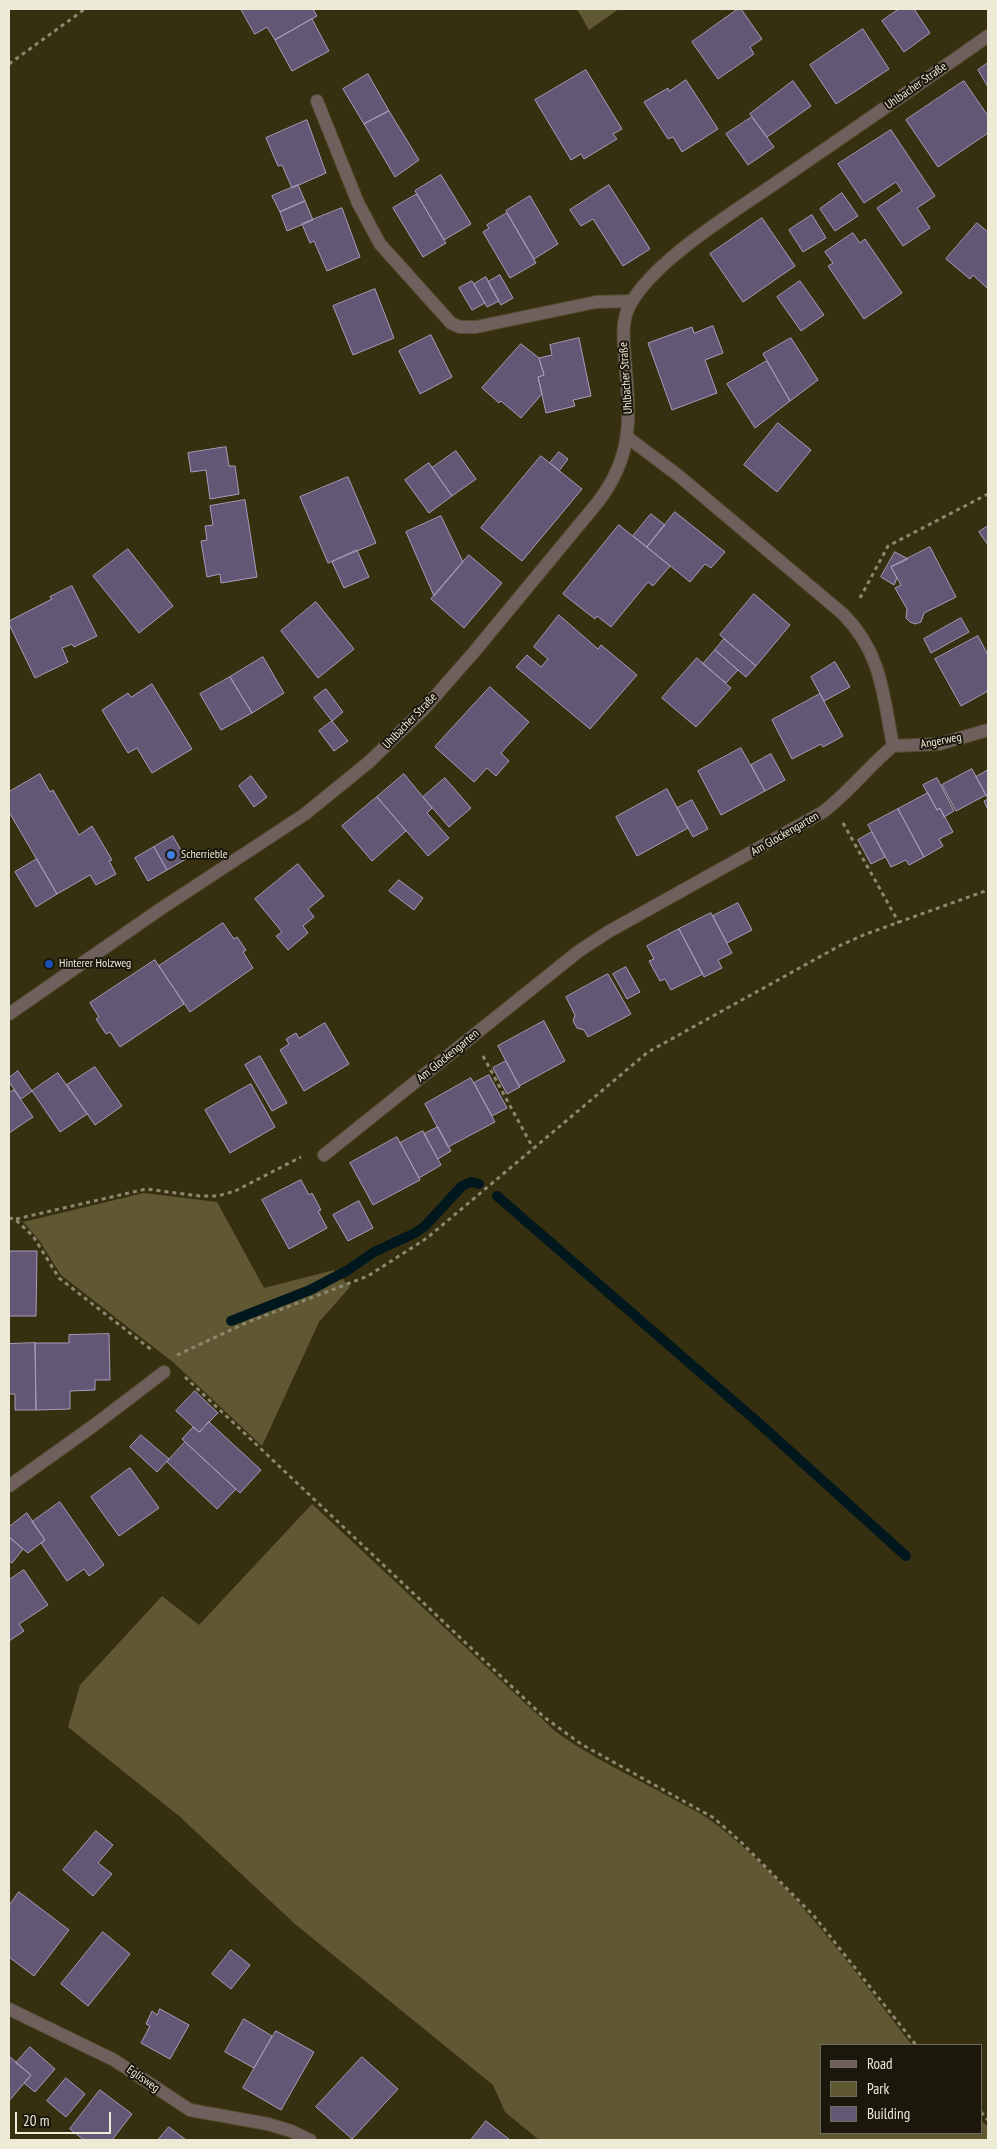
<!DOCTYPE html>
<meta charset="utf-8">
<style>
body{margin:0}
#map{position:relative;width:997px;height:2149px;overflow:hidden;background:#363011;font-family:"PT Sans Narrow",sans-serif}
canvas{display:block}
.frame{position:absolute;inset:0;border:10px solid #eeead8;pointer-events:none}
.legend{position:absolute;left:820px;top:2044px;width:162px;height:90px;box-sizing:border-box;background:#1b180b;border:1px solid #6f6c5d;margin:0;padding:6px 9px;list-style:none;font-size:15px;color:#eeead8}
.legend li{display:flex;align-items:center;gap:10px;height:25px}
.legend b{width:25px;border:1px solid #6f6c5d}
.scale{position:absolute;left:15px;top:2112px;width:96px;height:22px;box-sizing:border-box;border:2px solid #eeead8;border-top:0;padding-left:6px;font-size:15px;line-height:18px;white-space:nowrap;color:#eeead8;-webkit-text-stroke:4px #1b180b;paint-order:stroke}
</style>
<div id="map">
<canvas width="997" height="2149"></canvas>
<div class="frame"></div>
<ul class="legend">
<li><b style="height:6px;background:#70605d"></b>Road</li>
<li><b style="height:14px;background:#605833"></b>Park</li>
<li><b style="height:14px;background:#625774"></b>Building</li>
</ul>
<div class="scale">20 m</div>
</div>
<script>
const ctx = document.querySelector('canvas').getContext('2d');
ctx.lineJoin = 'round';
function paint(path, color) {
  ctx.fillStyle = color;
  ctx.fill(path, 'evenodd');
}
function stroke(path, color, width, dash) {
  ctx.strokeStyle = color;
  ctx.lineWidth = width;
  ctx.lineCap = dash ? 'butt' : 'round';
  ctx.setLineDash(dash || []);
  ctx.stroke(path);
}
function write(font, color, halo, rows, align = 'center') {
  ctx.font = font + ' "PT Sans Narrow",sans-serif';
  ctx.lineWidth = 4;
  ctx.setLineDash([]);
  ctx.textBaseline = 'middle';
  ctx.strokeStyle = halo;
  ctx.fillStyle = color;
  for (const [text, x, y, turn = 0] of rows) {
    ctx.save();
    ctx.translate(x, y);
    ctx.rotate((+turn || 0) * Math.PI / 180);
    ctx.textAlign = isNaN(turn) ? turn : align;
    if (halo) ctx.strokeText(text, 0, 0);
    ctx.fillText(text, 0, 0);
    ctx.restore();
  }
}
const green = new Path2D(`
 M 577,9 L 619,9 L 589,30 Z
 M 144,1193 L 217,1202 L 264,1288 L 334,1270 L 350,1287 L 319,1322 L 262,1446 L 174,1363 L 61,1275 L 39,1240 L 23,1222 Z
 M 312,1504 L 555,1731 C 588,1756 636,1778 673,1799 C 686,1806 701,1813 713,1822 C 792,1882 851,1967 912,2045 L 821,2045 L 821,2133 L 981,2133 L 981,2120 L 988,2127 L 988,2140 L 539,2140 L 505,2112 L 493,2085 L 295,1924 L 179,1816 L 68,1727 L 80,1685 L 162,1596 L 199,1625 Z`);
const stream = new Path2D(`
 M 497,1196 L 761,1425 L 906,1556
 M 231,1321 L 310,1290 L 348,1270 L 374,1252 L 415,1233 L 425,1226 L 462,1186 L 471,1182 L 479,1184`);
const building = new Path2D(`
 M 241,9 L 313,9 L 317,16 L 275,40 L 267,27 L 255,34 Z
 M 738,9 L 741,9 L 762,39 L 750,47 L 754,54 L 718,79 L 692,42 Z
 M 899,9 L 914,9 L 930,33 L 904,52 L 882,21 Z
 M 312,19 L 329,51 L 292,71 L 275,40 Z
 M 863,29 L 889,69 L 836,104 L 810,65 Z
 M 988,63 L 988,87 L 978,70 Z
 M 586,70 L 622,129 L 613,134 L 617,139 L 584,159 L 581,154 L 571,160 L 535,100 Z
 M 368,74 L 389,111 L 364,124 L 343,89 Z
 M 686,80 L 718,129 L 682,152 L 673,137 L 668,139 L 644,102 L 668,88 L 669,91 Z
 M 793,81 L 811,106 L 767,137 L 750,114 Z
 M 964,81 L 988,116 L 988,133 L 938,167 L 906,120 Z
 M 389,111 L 419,160 L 395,177 L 364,124 Z
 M 752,117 L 774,147 L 748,165 L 726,134 Z
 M 307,120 L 326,173 L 292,188 L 282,165 L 278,166 L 266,138 Z
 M 891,130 L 935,196 L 917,208 L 930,228 L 903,246 L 877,208 L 902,191 L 896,182 L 864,203 L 838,164 Z
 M 441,175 L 471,224 L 444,240 L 415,191 Z
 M 298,185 L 305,201 L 280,212 L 272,196 Z
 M 609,185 L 650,249 L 623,266 L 593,219 L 581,226 L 570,210 Z
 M 842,193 L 858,216 L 835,231 L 820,209 Z
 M 417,194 L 446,243 L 423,257 L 393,208 Z
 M 530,196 L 558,244 L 534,259 L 506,211 Z
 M 305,201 L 313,220 L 287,231 L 280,212 Z
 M 342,208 L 360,257 L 327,271 L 314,241 L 310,243 L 302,224 Z
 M 507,213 L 536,263 L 510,278 L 483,232 L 489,228 L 487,225 Z
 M 812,215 L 826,238 L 803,252 L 789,230 Z
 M 762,218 L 795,266 L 743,302 L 710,254 Z
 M 977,223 L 988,232 L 988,289 L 973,275 L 970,279 L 946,259 Z
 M 853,233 L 860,243 L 865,239 L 902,293 L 864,319 L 828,266 L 833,263 L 825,252 Z
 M 500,275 L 513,298 L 501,305 L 488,282 Z
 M 486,277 L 499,301 L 487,307 L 474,284 Z
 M 472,281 L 485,303 L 472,310 L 459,288 Z
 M 800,281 L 824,315 L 801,331 L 777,297 Z
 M 375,289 L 394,338 L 353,355 L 333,306 Z
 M 713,326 L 723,353 L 705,360 L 717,393 L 672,410 L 648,343 L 692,327 L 694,333 Z
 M 431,335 L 452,377 L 420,394 L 399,351 Z
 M 579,338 L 591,396 L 573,400 L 575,406 L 546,413 L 538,377 L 544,375 L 539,358 L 552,355 L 550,345 Z
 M 791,338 L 818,380 L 790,401 L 763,354 Z
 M 521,344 L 539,358 L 544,375 L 538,377 L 542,394 L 521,418 L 501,401 L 499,403 L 482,388 Z
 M 767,361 L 790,401 L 755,428 L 727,384 Z
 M 778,423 L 811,450 L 777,492 L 744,465 Z
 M 226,447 L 229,466 L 235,466 L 239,494 L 210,499 L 206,470 L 191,472 L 188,453 Z
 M 456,451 L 476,479 L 452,496 L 432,468 Z
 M 559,452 L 568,459 L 559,471 L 550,463 Z
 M 541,456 L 582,489 L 522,561 L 481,528 Z
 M 429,463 L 452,496 L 429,513 L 405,480 Z
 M 348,477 L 376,543 L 328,563 L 300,497 Z
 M 245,500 L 257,577 L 221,583 L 220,574 L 207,577 L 201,541 L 207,540 L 205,526 L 213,525 L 210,506 Z
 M 675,512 L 725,552 L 711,568 L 705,564 L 690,582 L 647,547 Z
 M 651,514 L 665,525 L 647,547 L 633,536 Z
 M 441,516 L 463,562 L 434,596 L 406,532 Z
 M 619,525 L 670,566 L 653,586 L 648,582 L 611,627 L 597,616 L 595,619 L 563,594 Z
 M 988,526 L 988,545 L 979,532 Z
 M 930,547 L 956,597 L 924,613 L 921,622 L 915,624 L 910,622 L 906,618 L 907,609 L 895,588 L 901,585 L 891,567 Z
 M 128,549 L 173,606 L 139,633 L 93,576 Z
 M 357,550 L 369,577 L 344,588 L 332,562 Z
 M 895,552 L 908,559 L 891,567 L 897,578 L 894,585 L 881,577 Z
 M 469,555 L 502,583 L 464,628 L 431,599 Z
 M 72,586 L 97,636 L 74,647 L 72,644 L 62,648 L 68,662 L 35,678 L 9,624 L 9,621 L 52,599 L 50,597 Z
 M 754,594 L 790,625 L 756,666 L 720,635 Z
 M 316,602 L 354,649 L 318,678 L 281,631 Z
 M 559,615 L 598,649 L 601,645 L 637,675 L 590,729 L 516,667 L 527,655 L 541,667 L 548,659 L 534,647 Z
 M 961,618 L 969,632 L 931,653 L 924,639 Z
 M 978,636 L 988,655 L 988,691 L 961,706 L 935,659 Z
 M 724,639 L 756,666 L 746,677 L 715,650 Z
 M 715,650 L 738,670 L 726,683 L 703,664 Z
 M 263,657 L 284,693 L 252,713 L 230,677 Z
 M 697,658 L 731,688 L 696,727 L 662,698 Z
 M 835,662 L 850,687 L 824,701 L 811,677 Z
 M 230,677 L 252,713 L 221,730 L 200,694 Z
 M 152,684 L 192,749 L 152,773 L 137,748 L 128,753 L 102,710 L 128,693 L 131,697 Z
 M 490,687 L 529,722 L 501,753 L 509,761 L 496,776 L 487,768 L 474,782 L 435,747 Z
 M 326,689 L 343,712 L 332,721 L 314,698 Z
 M 820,694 L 843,736 L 823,747 L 821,744 L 792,759 L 772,720 Z
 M 332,721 L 348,741 L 334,751 L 319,731 Z
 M 741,748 L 765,791 L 721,815 L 698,771 Z
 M 771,754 L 785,780 L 765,791 L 751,765 Z
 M 972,769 L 986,795 L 956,811 L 942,785 Z
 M 988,770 L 988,810 L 984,801 L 988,799 L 976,777 Z
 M 40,774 L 50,792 L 53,790 L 79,835 L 92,826 L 112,860 L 109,861 L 116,874 L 96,885 L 90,875 L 57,894 L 9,812 L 9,792 Z
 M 404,774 L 432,808 L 427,813 L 449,838 L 428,856 L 377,797 Z
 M 251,776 L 267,797 L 254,807 L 239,786 Z
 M 445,778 L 471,808 L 449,827 L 423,797 Z
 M 937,778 L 954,811 L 944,817 L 940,808 L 937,810 L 923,785 Z
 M 667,789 L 688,828 L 637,856 L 616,817 Z
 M 928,793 L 937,810 L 940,808 L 953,832 L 939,839 L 943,846 L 924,857 L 898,809 Z
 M 377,797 L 406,831 L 372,861 L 342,826 Z
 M 692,800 L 708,829 L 693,837 L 677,808 Z
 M 898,809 L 924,857 L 909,865 L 906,860 L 891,867 L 868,825 Z
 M 872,832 L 885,857 L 871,864 L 858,840 Z
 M 173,836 L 186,859 L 167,870 L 154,847 Z
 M 154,847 L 167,870 L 148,881 L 135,858 Z
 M 37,859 L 57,894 L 36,907 L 15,872 Z
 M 298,864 L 324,896 L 308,909 L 314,917 L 303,926 L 308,933 L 288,950 L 276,936 L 282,932 L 255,899 Z
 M 399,880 L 423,898 L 414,910 L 389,891 Z
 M 738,903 L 752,930 L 727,943 L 713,916 Z
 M 711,913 L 732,953 L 718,960 L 722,968 L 704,977 L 679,929 Z
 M 223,923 L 234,939 L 237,937 L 246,950 L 243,952 L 253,968 L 190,1012 L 159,966 Z
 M 679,929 L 703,974 L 671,990 L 665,979 L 660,981 L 649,961 L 654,959 L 647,946 Z
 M 155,960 L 184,1004 L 120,1047 L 110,1032 L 106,1034 L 96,1019 L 99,1017 L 90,1003 Z
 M 626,967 L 640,992 L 627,999 L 613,974 Z
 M 608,974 L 631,1014 L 588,1037 L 584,1030 L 577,1028 L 573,1021 L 575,1015 L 566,997 Z
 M 544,1021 L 565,1061 L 519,1086 L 498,1046 Z
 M 325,1023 L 349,1064 L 304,1091 L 280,1050 L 289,1044 L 286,1039 L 296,1033 L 299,1038 Z
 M 260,1056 L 287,1103 L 272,1111 L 245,1065 Z
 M 506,1061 L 520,1087 L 507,1094 L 493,1068 Z
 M 95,1067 L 122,1106 L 95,1125 L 67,1085 Z
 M 18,1071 L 32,1091 L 21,1099 L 9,1082 L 9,1078 Z
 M 58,1073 L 87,1114 L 60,1132 L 32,1091 Z
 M 489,1075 L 507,1108 L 492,1116 L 474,1083 Z
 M 471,1078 L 495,1122 L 448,1147 L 425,1104 Z
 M 251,1084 L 275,1127 L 230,1153 L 205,1110 Z
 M 14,1090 L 33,1117 L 9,1133 L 9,1093 Z
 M 438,1127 L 451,1151 L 438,1159 L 424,1134 Z
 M 423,1131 L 441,1165 L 419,1178 L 400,1143 Z
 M 397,1137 L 420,1180 L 373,1205 L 350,1163 Z
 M 301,1180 L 309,1195 L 312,1193 L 321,1210 L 318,1211 L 327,1228 L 289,1249 L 262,1200 Z
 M 359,1201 L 373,1228 L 348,1241 L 333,1215 Z
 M 9,1251 L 37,1251 L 36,1316 L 9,1316 Z
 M 109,1334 L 110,1380 L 95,1380 L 95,1390 L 70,1391 L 70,1409 L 36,1410 L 35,1343 L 69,1343 L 69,1335 Z
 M 35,1343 L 36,1410 L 15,1410 L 15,1394 L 9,1394 L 9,1344 Z
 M 195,1391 L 218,1413 L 199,1432 L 176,1411 Z
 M 209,1422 L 261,1470 L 240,1493 L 182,1439 L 193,1427 L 199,1432 Z
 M 141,1435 L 169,1459 L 157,1472 L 130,1447 Z
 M 185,1442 L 236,1489 L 217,1509 L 167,1462 Z
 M 130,1468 L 159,1508 L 119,1536 L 91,1497 Z
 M 60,1502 L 104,1565 L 89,1576 L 84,1569 L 67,1581 L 41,1543 L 45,1540 L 32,1522 Z
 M 27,1513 L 45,1540 L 28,1553 L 9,1537 L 9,1527 Z
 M 9,1537 L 23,1549 L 12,1563 L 9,1561 Z
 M 24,1570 L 48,1605 L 19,1624 L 24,1631 L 9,1641 L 9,1580 Z
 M 96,1831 L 113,1845 L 98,1863 L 112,1874 L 93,1896 L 63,1870 Z
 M 19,1892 L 69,1930 L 34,1976 L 9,1957 L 9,1906 Z
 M 103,1932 L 130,1954 L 88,2006 L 61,1984 Z
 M 231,1950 L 250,1965 L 231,1989 L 212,1974 Z
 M 160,2009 L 189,2025 L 170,2059 L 141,2043 L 150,2026 L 146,2024 L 152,2011 L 157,2015 Z
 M 244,2019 L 272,2036 L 254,2068 L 225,2052 Z
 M 276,2031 L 314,2052 L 281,2110 L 243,2088 Z
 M 30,2047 L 55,2069 L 35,2092 L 24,2083 L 31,2075 L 16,2063 Z
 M 9,2056 L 31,2075 L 9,2101 Z
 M 362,2057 L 398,2089 L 352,2139 L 316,2107 Z
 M 66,2078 L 85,2094 L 66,2117 L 47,2101 Z
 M 100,2090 L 132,2114 L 112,2140 L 84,2140 L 70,2129 Z
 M 486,2121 L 510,2140 L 471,2140 Z
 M 169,2127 L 186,2140 L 158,2140 Z`);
const path = new Path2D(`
 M 9,64 L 85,9
 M 860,598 L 888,546 L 988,494
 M 843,823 L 899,923
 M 483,1056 L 533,1148
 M 9,1218 L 15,1219 L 33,1236 L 59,1278 L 153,1351
 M 16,1219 L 146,1189 L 200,1196 L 218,1196 L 235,1191 L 301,1157
 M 177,1355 L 248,1322 L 368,1276 L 427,1238 L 648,1052 L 841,945 L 866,934 L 988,890
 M 185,1377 L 544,1717 L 581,1744 L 714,1818 L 741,1842 L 814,1916 L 916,2045
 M 981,2112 L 988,2120`);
const minor = new Path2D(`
 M 317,101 L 358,203 L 380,244 L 451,323 L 460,327 L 476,327 L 596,302 L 631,301
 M 627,437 L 679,476 L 843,614 C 882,653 883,695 893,746
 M 893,746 L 939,744 L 988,730
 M 9,1014 L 159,910 L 305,814 L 369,762 L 424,709 L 474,652 L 598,502 C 634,455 630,416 625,361 C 624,344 621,325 628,309 C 649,262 739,209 783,178 C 851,131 920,84 988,36
 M 324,1155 L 579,951 L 608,932 L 823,812 C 849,792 868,767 893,746
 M 9,1486 L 93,1426 L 164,1372
 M 9,2009 L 114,2060 L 190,2110 L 268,2124 L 291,2131 L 310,2140`);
const markers = [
 [171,855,5,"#3f7fe0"],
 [49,964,5,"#1a4fb4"]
];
const streetNames = [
 ["Uhlbacher Straße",916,86,-35],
 ["Uhlbacher Straße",626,378,-94],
 ["Uhlbacher Straße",410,721,-46],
 ["Angerweg",941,741,-11],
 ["Am Glockengarten",785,834,-30],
 ["Am Glockengarten",448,1056,-39],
 ["Eglisweg",143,2079,35]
];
const poiNames = [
 ["Scherrieble",181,855],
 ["Hinterer Holzweg",59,964]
];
paint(green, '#605833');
stroke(stream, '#00171e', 10);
paint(building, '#625774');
stroke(building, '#a89cbc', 1);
stroke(minor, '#534e31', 14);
stroke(path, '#8d886f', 3, [4, 4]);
stroke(minor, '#70605d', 12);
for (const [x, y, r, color] of markers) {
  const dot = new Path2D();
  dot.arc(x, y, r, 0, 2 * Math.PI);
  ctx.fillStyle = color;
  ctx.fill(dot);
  stroke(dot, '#1b180b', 2);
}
write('12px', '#eeead8', '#1b180b', streetNames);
write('12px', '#eeead8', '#1b180b', poiNames, 'left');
</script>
